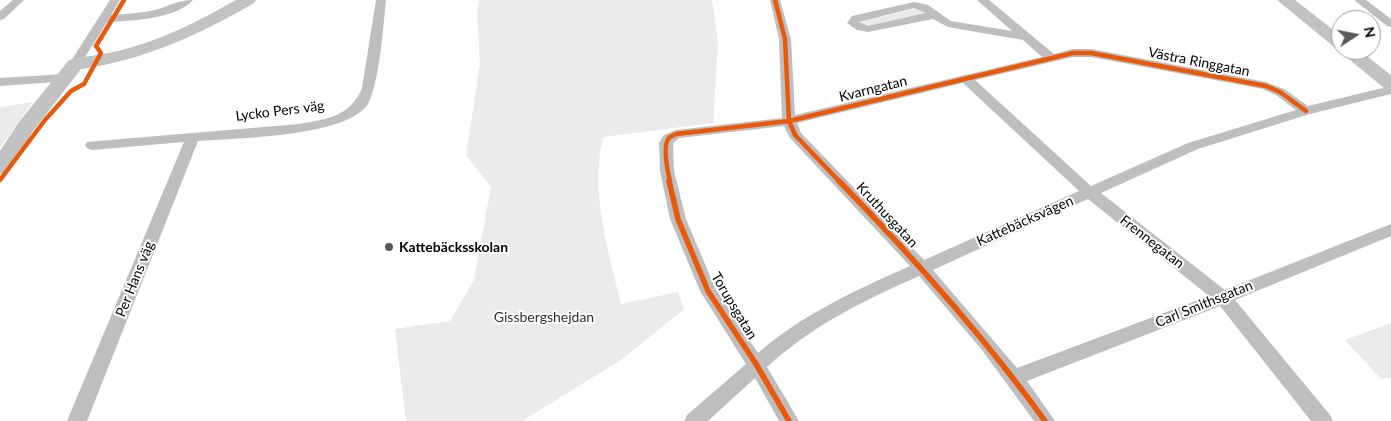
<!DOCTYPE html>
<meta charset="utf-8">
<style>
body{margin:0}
#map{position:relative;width:1391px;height:421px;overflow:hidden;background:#fff;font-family:Lato,sans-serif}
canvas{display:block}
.north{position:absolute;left:1331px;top:10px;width:50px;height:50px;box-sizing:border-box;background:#fff;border:1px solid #999;border-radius:50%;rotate:79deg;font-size:14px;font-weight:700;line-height:20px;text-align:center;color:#000}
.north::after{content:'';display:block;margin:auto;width:18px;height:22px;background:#595959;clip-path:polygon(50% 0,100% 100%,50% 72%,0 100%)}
</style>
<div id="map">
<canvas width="1391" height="421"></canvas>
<div class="north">N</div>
</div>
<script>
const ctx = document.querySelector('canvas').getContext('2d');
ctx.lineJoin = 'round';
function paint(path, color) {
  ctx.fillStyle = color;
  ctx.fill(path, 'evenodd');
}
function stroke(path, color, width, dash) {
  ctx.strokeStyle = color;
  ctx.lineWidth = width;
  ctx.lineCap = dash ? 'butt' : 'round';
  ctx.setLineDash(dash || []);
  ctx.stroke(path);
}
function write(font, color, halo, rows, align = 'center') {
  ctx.font = font + ' Lato,sans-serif';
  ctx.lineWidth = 4;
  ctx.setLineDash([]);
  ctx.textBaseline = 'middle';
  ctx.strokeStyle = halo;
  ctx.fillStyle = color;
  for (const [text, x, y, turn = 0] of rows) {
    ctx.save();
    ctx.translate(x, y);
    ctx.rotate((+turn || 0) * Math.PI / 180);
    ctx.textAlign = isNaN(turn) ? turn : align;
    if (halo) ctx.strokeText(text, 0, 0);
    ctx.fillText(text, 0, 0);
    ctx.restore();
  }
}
const green = new Path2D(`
 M 479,0 L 712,0 L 718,42 L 713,123 L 603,137 C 590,193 608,250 621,304 L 678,292 L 684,309 L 621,360 L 522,421 L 406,421 L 395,329 L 450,321 L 474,280 L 491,187 L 466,155 L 480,64 L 477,15 Z
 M 917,8 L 925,12 L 924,14 L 866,27 L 860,22 Z
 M 33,102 L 0,148 L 0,107 Z
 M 1391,323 L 1391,378 L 1381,379 L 1345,340 Z`);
const street = new Path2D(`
 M 13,0 L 24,0 L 4,19 L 0,20 L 0,11 Z
 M 110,0 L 120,0 L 111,15 C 126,14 141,13 155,10 C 169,6 179,0 193,0 C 177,19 131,21 107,22 L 79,67 L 71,67 L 69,64 Z
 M 376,0 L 386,0 C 383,28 380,77 369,102 C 352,137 235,138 198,141 L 87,421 L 67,421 L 184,142 L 92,150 L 87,148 L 85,145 L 87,142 L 299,124 C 327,119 350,117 362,88 Z
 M 770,0 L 780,0 L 791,39 L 795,115 L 1042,57 L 1023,40 L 948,27 L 933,19 L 868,32 L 857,30 L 847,23 L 852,16 L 914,2 L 928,5 L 951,21 L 1012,31 L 977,0 L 989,0 L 1054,54 L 1073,49 L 1091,49 L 1266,82 L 1284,89 L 1308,106 L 1391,86 L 1391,94 L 1310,114 L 1198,149 L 1101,193 L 1225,290 L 1391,224 L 1391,236 L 1235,300 L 1330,415 L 1333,421 L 1311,421 L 1220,306 L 1027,381 L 1055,421 L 1034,421 L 982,350 L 919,276 C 863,301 813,325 767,367 L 799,421 L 779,421 L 755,378 L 708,421 L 684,421 L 687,415 L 746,364 L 700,291 L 670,219 L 660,171 L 659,143 L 664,135 L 676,130 L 782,118 L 779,39 ZM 914,8 L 926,13 L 868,26 L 859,22 ZM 1073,57 L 1091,57 L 1263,89 L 1276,95 L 1296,110 L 1188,143 L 1091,186 L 975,80 ZM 963,83 L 1079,191 L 924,260 L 801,133 L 797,123 ZM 784,126 L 790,138 L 910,266 C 856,290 803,314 758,353 L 715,288 L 686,219 L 674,171 L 673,143 L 679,138 ZM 1088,199 L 1209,296 L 1017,368 L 933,270 Z
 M 1354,0 L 1366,0 L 1391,19 L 1391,27 L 1387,26 Z
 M 65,74 L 71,78 L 69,81 L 0,86 L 0,78 Z`);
const secondary = new Path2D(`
 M 236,0 L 256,0 L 254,3 C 199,35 144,60 81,69 L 33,131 L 8,172 L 0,174 L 0,151 L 19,122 L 69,60 C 85,56 102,55 118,51 C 160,41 199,21 236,0 Z
 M 1277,0 L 1295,0 L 1341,36 L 1341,50 L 1359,50 L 1391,75 L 1391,90 L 1384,88 Z`);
const cyclewayFar1 = new Path2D(`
 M 775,0 L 785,39 L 789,121 L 795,135 L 840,182
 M 0,180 L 45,120 L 71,91 L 84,84 L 101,53 L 96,46 L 124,0
 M 670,182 C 668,173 662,145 669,138 C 671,136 674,135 676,134 L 789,121 L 1073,53 L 1091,53 L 1266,86 L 1280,92 L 1306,111`);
const cycleway = new Path2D(`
 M 669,181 L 678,219 L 708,291 L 756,364 L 789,421
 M 839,181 C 913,257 983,335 1045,421`);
const markers = [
 [389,247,5,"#595959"]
];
const streetNames = [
 ["Västra Ringgatan",1199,62,11],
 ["Kvarngatan",873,89,-14],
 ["Lycko Pers väg",280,111,-7],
 ["Kruthusgatan",887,215,47],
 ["Kattebäcksvägen",1025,221,-24],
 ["Frennegatan",1152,242,38],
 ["Per Hans väg",135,279,-68],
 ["Carl Smithsgatan",1204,304,-22],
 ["Torupsgatan",734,306,59]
];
const poiNames = [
 ["Kattebäcksskolan",399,247]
];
const parkNames = [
 ["Gissbergshejdan",544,317]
];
paint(green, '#eaeaea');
paint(street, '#bebebe');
paint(secondary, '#c2c2c2');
stroke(cyclewayFar1, '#e8590c', 4.5);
stroke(cycleway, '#e8590c', 5.5);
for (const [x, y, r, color] of markers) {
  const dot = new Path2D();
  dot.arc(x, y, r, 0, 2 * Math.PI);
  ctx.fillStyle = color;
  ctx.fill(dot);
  stroke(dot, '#fff', 2);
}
write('14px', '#000', '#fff', streetNames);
write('bold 14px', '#000', '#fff', poiNames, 'left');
write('14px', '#303030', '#fff', parkNames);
</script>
